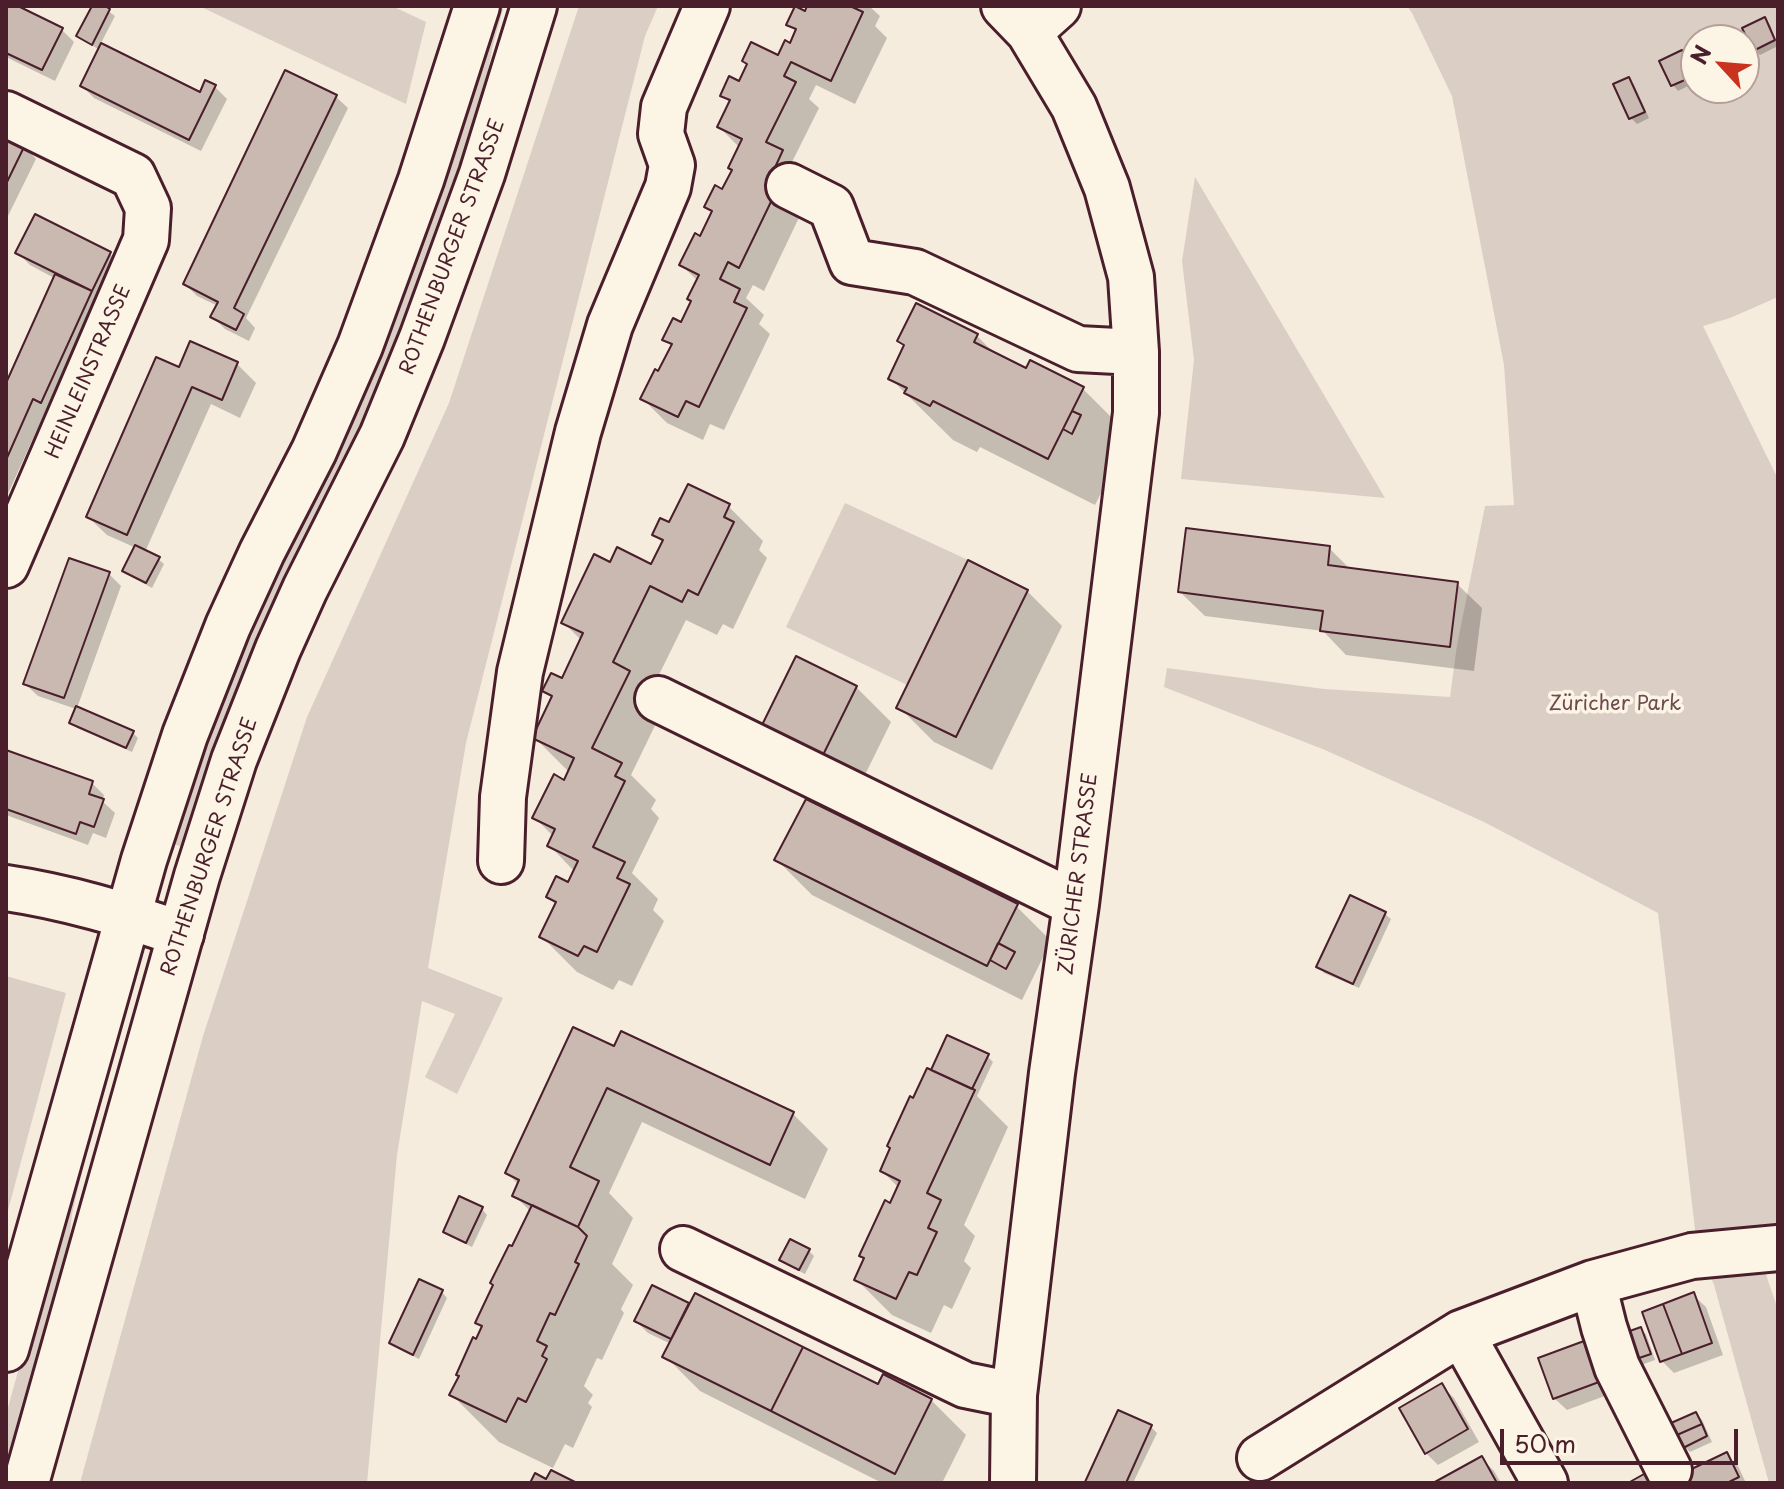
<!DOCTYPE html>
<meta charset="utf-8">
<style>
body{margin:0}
#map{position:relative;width:1784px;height:1489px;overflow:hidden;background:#f5ecde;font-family:"Playpen Sans",sans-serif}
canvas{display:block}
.frame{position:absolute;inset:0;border:8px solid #4a1f2b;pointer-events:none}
.north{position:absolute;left:1680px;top:24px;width:80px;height:80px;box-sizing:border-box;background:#fcf5e5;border:2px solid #b59f9b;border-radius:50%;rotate:296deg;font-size:22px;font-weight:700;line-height:32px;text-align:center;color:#4a1f2b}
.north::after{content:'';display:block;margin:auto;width:28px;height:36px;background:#c8321e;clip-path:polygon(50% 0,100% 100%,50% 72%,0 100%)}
.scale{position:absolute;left:1500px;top:1429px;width:238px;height:36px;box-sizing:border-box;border:4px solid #4a1f2b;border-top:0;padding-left:10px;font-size:24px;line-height:28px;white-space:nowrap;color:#4a1f2b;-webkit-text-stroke:6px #fcf5e5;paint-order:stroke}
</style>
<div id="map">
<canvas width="1784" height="1489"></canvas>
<div class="frame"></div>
<div class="north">N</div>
<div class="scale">50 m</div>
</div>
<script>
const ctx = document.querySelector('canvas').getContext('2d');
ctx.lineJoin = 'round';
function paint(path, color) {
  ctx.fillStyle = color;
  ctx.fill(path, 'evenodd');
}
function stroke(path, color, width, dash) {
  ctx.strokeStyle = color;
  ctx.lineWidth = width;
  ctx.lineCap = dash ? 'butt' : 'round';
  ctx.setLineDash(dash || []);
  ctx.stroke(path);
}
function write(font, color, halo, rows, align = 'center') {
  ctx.font = font + ' "Playpen Sans",sans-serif';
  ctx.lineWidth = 7;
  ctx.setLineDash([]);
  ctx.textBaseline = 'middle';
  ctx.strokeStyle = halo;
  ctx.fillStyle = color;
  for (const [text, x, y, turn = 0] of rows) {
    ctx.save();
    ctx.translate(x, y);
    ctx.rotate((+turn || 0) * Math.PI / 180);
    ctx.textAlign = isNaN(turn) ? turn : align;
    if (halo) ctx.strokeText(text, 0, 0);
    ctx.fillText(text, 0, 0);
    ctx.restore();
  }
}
const green = new Path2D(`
 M 199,6 L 392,6 L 426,22 L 406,104 Z
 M 496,6 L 504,6 L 493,45 L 468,172 L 189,849 L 167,842 L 190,768 Z
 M 579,6 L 658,6 L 645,36 L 466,743 L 428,968 L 503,998 L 457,1094 L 425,1077 L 455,1014 L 422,1001 L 397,1155 L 367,1483 L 80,1483 L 203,1036 L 307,717 L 449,403 Z
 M 1407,6 L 1778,6 L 1778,297 L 1730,318 L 1703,326 L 1778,479 L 1778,1234 L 1753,1236 L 1778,1310 L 1778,1483 L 1769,1483 L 1714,1285 L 1696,1238 L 1658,913 L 1484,822 L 1325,750 L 1164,687 L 1167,668 L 1324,689 L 1450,697 L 1457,645 L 1485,506 L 1514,505 L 1504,365 L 1452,96 L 1412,13 ZM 1696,40 L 1744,40 L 1744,88 L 1696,88 Z
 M 1195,177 L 1385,498 L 1181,479 L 1194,360 L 1182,261 Z
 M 845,503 L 968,560 L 907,685 L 786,627 Z
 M 6,976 L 66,993 L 6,1218 Z
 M 118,1006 L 128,1007 L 84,1163 L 72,1214 L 64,1288 L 6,1483 L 6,1415 Z`);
const shadow = new Path2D(`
 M 6,6 L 13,6 L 62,30 L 74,42 L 55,81 L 6,57 Z
 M 94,6 L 101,6 L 115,16 L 100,45 L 201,95 L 215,87 L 227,99 L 201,151 L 94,98 L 82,86 L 100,50 L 84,41 L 78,36 Z
 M 809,6 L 869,6 L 880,16 L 875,26 L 887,38 L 855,104 L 816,85 L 809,99 L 819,108 L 792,162 L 806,176 L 805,205 L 764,291 L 753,285 L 746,298 L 764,315 L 759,324 L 770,334 L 724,430 L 710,424 L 703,440 L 667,423 L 643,399 L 659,374 L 672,347 L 665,339 L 682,325 L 693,302 L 698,281 L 681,265 L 701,238 L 713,213 L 706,206 L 723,192 L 733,171 L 740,148 L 719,127 L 731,104 L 722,95 L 779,58 L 790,45 L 797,32 L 789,24 L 805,13 Z
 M 1764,19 L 1770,25 L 1778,46 L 1760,55 L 1754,49 Z
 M 1681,52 L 1687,58 L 1696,78 L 1696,82 L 1678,91 L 1673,85 Z
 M 1628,79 L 1634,85 L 1649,118 L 1637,124 L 1631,118 L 1615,85 Z
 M 335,96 L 348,108 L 246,318 L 255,328 L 249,341 L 225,329 L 213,317 L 218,306 L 197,296 L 185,284 Z
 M 6,138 L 24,146 L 36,159 L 6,220 Z
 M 18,253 L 110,254 L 122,266 L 53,414 L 46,410 L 6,498 L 6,386 L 56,279 L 30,265 Z
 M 977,336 L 996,355 L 1027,370 L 1031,363 L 1083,389 L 1130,436 L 1095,505 L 980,447 L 977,452 L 953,440 L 890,378 L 905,347 L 900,341 Z
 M 191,344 L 237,364 L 256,383 L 240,418 L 211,404 L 145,552 L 158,559 L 164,564 L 152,588 L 130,576 L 124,570 L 136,548 L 107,535 L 88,517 L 180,369 Z
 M 728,506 L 763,541 L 759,550 L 767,558 L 733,629 L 723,624 L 717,635 L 686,620 L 650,693 L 664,707 L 631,775 L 656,800 L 651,809 L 659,818 L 632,873 L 658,899 L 653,910 L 664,921 L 632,986 L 619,980 L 613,990 L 577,972 L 542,937 L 557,905 L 548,897 L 569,884 L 575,872 L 549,845 L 553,836 L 535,818 L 565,782 L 570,773 L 534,737 L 553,699 L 544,690 L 562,681 L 582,641 L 563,622 L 610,564 L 652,567 L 664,544 L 654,534 L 670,525 Z
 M 1329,548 L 1351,570 L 1457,584 L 1482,608 L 1474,671 L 1346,655 L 1323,631 L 1205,616 L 1180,592 Z
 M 109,574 L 121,586 L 77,708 L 133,733 L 138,738 L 132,752 L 77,728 L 71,722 L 76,709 L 38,696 L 25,684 Z
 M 1027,591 L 1062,626 L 992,770 L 934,742 L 899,707 Z
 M 856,687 L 891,722 L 858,789 L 800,760 L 765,725 Z
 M 6,752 L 92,783 L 104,795 L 102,801 L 115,813 L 106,838 L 93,833 L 88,845 L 6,815 Z
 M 777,860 L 1016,906 L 1051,941 L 1022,1000 L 812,895 Z
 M 1385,914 L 1391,919 L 1359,988 L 1324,973 L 1319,967 Z
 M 622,1034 L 793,1114 L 828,1149 L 805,1199 L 642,1122 L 609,1193 L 633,1218 L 612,1264 L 633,1285 L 621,1309 L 624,1313 L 602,1360 L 597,1358 L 584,1386 L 593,1395 L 588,1403 L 592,1407 L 573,1448 L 565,1444 L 553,1468 L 499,1442 L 452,1395 L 483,1328 L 478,1323 L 531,1212 L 514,1195 L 519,1185 L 507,1173 L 615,1048 Z
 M 987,1056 L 993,1062 L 977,1096 L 1008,1127 L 964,1225 L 975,1236 L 964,1261 L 971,1268 L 952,1309 L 944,1305 L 931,1333 L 892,1315 L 857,1280 L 899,1188 L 882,1171 L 914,1101 Z
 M 482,1209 L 487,1215 L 472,1247 L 451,1237 L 445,1231 Z
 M 809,1251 L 814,1256 L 805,1274 L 787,1265 L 782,1259 Z
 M 442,1292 L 447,1298 L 419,1359 L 397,1348 L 391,1343 Z
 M 1693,1295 L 1706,1307 L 1723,1355 L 1674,1373 L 1662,1361 Z
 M 688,1305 L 879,1387 L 931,1400 L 966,1435 L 942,1483 L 882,1483 L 700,1391 L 665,1356 L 671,1344 L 648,1333 L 636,1321 Z
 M 1640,1329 L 1646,1334 L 1655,1360 L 1630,1369 Z
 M 1598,1338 L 1610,1394 L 1567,1410 L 1554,1398 L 1540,1359 Z
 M 1442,1386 L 1454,1398 L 1479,1442 L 1438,1465 L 1426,1453 Z
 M 1119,1412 L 1151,1427 L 1157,1433 L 1133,1483 L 1089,1483 Z
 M 1696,1414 L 1702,1420 L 1712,1442 L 1690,1452 L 1684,1446 Z
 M 1726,1454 L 1738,1466 L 1746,1483 L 1683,1483 Z
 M 1481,1458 L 1494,1471 L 1501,1483 L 1437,1483 Z`);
const building = new Path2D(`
 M 6,6 L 18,6 L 63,28 L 42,70 L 6,53 Z
 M 92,6 L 105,6 L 110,9 L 92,45 L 76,36 Z
 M 795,6 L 805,11 L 807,6 L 850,6 L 863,12 L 831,81 L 791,62 L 784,76 L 796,82 L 766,142 L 783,150 L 772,174 L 782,179 L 739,268 L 728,262 L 720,279 L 740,289 L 734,302 L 747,308 L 699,407 L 686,401 L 678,417 L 640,399 L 655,369 L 658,371 L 672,344 L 662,340 L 673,318 L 681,322 L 691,301 L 687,299 L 699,275 L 679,265 L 695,233 L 700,236 L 712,211 L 704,207 L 715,185 L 722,189 L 732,170 L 728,168 L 742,139 L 717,127 L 730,100 L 720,96 L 729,76 L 739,81 L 747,64 L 742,61 L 751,42 L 778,55 L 785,40 L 790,43 L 796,29 L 786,25 Z
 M 1765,17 L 1775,40 L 1753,51 L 1742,28 Z
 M 101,43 L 200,92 L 205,80 L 216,85 L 189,140 L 80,86 Z
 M 1682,50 L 1694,76 L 1671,86 L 1659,61 Z
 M 285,70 L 337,95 L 234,308 L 244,314 L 236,330 L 210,317 L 218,302 L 183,284 Z
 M 1629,77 L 1645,112 L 1629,119 L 1613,84 Z
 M 6,135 L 25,145 L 6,184 Z
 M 35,214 L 111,252 L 92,291 L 15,253 Z
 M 55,274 L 92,291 L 41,403 L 33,399 L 6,460 L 6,383 Z
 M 916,303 L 978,334 L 974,342 L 1026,368 L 1030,360 L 1084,387 L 1048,459 L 933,401 L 930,406 L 904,393 L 907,388 L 888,379 L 904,345 L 897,341 Z
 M 190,341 L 238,362 L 222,400 L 192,387 L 127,535 L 86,517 L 156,357 L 179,367 Z
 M 1072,411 L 1081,415 L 1072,434 L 1063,429 Z
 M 688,484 L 730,504 L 724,517 L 734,522 L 698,595 L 688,590 L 682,602 L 650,586 L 613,662 L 630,671 L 592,748 L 622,763 L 615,776 L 625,781 L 593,847 L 625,862 L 617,878 L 630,884 L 597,952 L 584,946 L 578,956 L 539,937 L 556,902 L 546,897 L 556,876 L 568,882 L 578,861 L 547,846 L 555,829 L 532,818 L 554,774 L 564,780 L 574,758 L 532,738 L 552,696 L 542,691 L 551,673 L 562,678 L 583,633 L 561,623 L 594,554 L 610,562 L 617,547 L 651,564 L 663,540 L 652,535 L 660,518 L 669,522 Z
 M 1186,528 L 1330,546 L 1328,565 L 1458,582 L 1450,647 L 1320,631 L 1323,611 L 1178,592 Z
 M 135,545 L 160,557 L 146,583 L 122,571 Z
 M 69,558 L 110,572 L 64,698 L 23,684 Z
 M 968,560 L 1028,590 L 956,737 L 896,708 Z
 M 796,656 L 857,686 L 823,755 L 762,725 Z
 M 76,706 L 134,731 L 126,748 L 69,723 Z
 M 6,750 L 93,781 L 89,794 L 104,799 L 94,827 L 80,822 L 76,834 L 6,809 Z
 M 806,799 L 1018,904 L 987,966 L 774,860 Z
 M 1350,895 L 1386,912 L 1353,984 L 1316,967 Z
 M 998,943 L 1015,952 L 1006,969 L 990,960 Z
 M 573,1027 L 614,1046 L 621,1031 L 794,1112 L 770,1165 L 607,1088 L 570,1167 L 599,1181 L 578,1227 L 512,1196 L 519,1180 L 505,1173 Z
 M 947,1035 L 989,1054 L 972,1089 L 931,1070 Z
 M 927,1068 L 975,1090 L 927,1193 L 941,1200 L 928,1228 L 937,1232 L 917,1275 L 909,1272 L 896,1299 L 854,1280 L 864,1258 L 859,1256 L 885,1200 L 890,1203 L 900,1181 L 880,1171 L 890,1148 L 887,1146 L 910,1096 L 913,1098 Z
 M 459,1196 L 483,1207 L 466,1243 L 443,1232 Z
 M 532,1205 L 578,1227 L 587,1236 L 575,1262 L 579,1264 L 555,1315 L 550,1313 L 537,1341 L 547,1346 L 542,1356 L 547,1359 L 526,1402 L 518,1398 L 506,1422 L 449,1395 L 459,1376 L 456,1375 L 473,1337 L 476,1339 L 482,1326 L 475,1323 L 493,1285 L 490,1283 L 509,1245 L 512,1246 Z
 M 790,1239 L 810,1249 L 799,1270 L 779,1260 Z
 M 419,1279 L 443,1290 L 413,1355 L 389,1343 Z
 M 652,1285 L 689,1303 L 671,1339 L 634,1321 Z
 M 1694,1292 L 1712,1343 L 1682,1354 L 1663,1304 Z
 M 695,1293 L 803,1347 L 771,1411 L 662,1357 Z
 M 1663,1304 L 1682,1354 L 1660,1362 L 1642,1312 Z
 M 1641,1327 L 1651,1354 L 1636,1359 L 1627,1332 Z
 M 1584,1341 L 1599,1382 L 1553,1399 L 1538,1358 Z
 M 803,1347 L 878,1384 L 883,1374 L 932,1399 L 895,1474 L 771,1411 Z
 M 1442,1383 L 1468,1429 L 1425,1454 L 1399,1408 Z
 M 1118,1410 L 1152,1425 L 1126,1483 L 1087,1483 L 1085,1482 Z
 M 1696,1412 L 1702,1424 L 1677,1435 L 1671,1423 Z
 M 1702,1424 L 1707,1436 L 1683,1448 L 1677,1435 Z
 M 1727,1452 L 1739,1477 L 1727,1483 L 1680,1483 L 1677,1476 Z
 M 1482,1456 L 1497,1483 L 1433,1483 Z
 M 551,1470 L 577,1483 L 530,1483 L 535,1473 L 546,1479 Z
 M 1644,1474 L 1650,1483 L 1628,1483 Z`);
const minor = new Path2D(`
 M 1004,6 L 1029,32 L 1074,107 L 1107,188 L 1131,277 L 1136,352 L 1136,413 L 1076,904 L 1052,1073 L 1014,1395 L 1013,1483
 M 1029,32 L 1058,6
 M 6,114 L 133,176 L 148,208 L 146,240 L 6,565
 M 789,186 L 831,207 L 852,262 L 915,272 L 1078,349 L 1136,352
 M 658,699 L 1076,904
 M 501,861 L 503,797 L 520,672 L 578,432 L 610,325 L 668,187 L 672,165 L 661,134 L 664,107 L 707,6
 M 6,888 C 67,897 123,914 181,934
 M 683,1249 L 965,1385 L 1014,1395
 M 1593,1283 L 1604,1327 L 1617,1367 L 1669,1470
 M 1461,1333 L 1545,1483
 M 1260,1458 L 1461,1333 L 1593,1283 L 1692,1256 L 1778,1248`);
const major = new Path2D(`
 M 6,1349 L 144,860 L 185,735 L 228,626 L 262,552 L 314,451 L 360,346 L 421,180 L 477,6
 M 26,1483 L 197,876 L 234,760 L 278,649 L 305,589 L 382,436 L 422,338 L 482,174 L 534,6`);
const streetNames = [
 ["ROTHENBURGER STRASSE",453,247,-70],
 ["HEINLEINSTRASSE",89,372,-67],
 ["ROTHENBURGER STRASSE",210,847,-72],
 ["ZÜRICHER STRASSE",1079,874,-83]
];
const parkNames = [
 ["Züricher Park",1615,704]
];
paint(green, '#dbcec4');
paint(shadow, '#0003');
paint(building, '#cab9b1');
stroke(building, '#4a1f2b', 2);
stroke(minor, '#4a1f2b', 50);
stroke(major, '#4a1f2b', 50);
stroke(minor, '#fcf5e5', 44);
stroke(major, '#fcf5e5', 44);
write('20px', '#4a1f2b', '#fcf5e5', streetNames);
write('20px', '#6e4b51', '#fcf5e5', parkNames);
</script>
